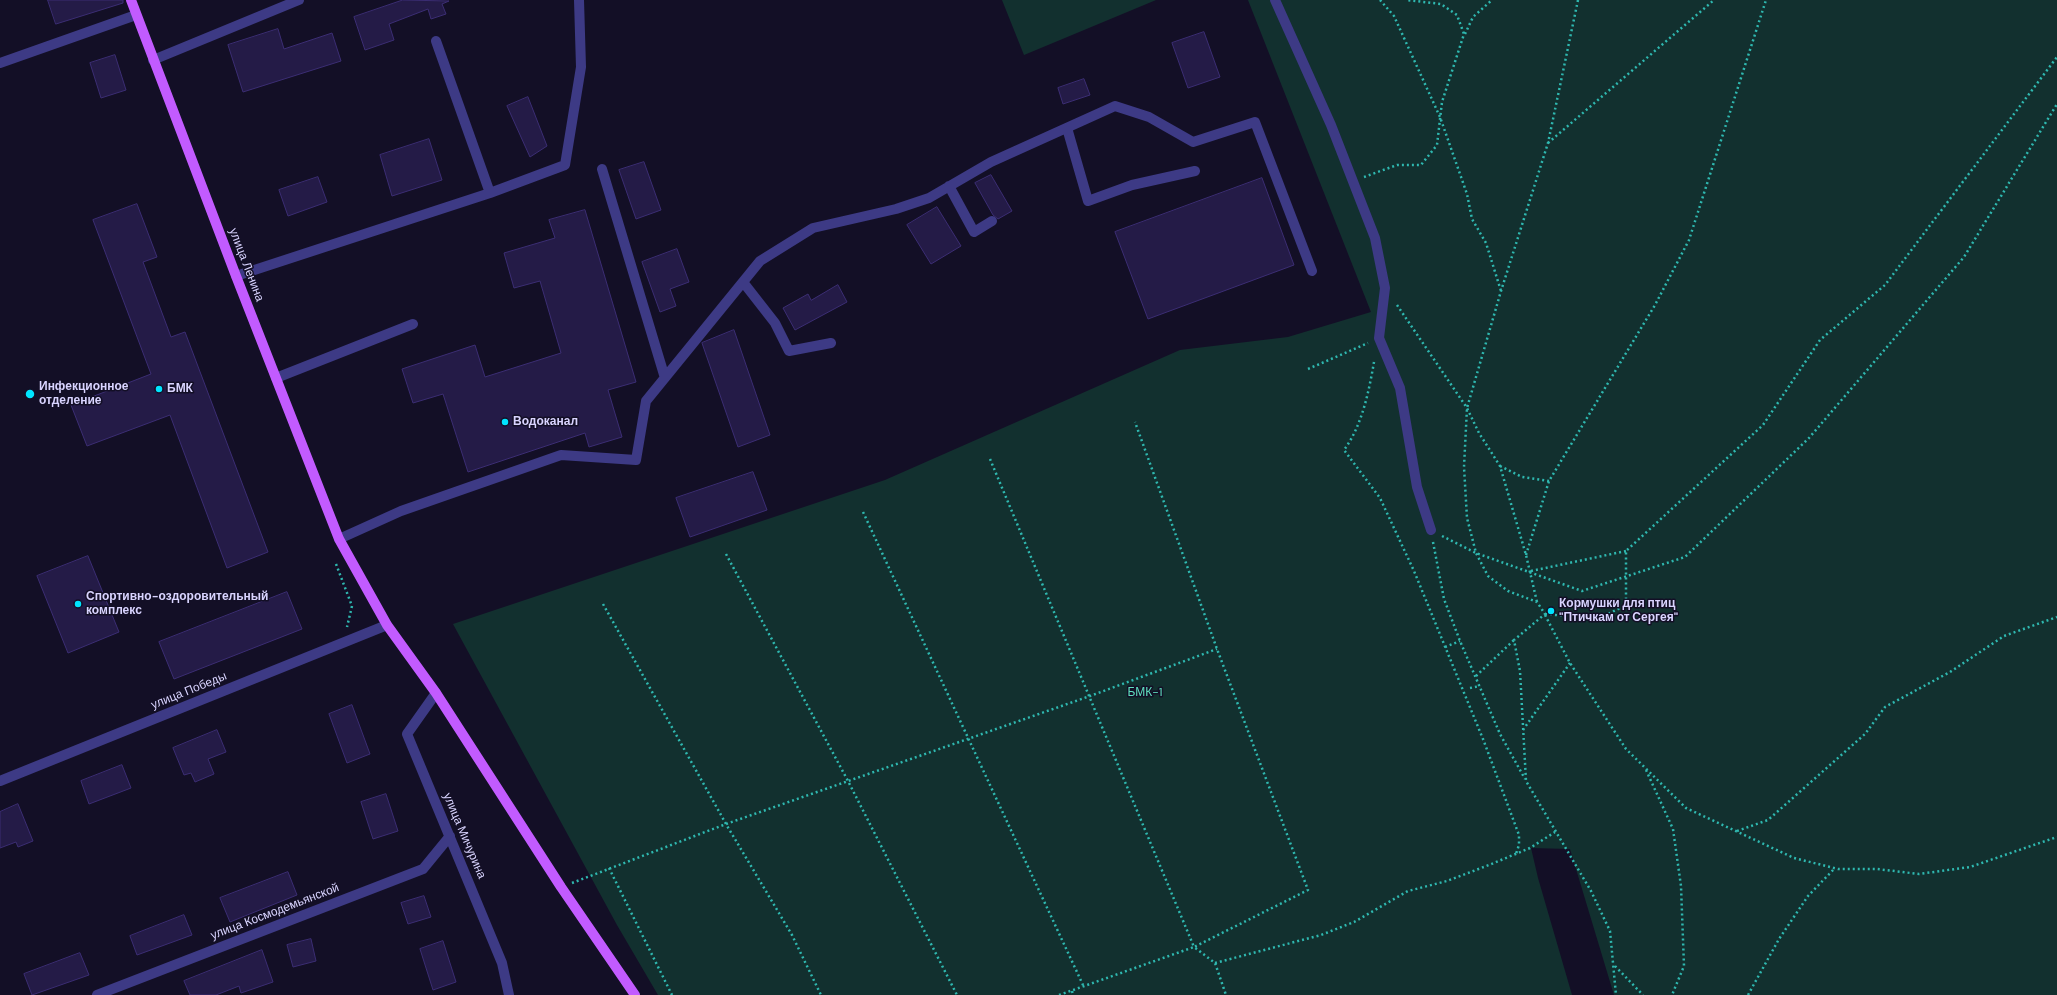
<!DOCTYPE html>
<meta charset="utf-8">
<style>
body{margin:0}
canvas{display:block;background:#130f26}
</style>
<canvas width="2057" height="995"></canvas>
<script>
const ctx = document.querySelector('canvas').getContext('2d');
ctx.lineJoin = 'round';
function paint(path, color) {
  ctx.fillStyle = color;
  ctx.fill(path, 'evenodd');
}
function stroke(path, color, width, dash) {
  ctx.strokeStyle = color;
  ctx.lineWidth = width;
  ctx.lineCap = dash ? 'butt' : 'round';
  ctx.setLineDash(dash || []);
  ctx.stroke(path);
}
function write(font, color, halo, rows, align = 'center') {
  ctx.font = font + ' "DM Sans",sans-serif';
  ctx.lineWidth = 3;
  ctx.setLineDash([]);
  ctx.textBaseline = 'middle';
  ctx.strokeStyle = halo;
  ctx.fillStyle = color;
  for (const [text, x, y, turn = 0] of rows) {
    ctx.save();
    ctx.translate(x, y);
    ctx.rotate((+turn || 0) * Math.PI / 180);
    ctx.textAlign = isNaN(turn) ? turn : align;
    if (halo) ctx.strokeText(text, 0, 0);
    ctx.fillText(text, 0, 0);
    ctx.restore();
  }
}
const green = new Path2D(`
 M 1002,0 L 1156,0 L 1024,55 Z
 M 1248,0 L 2057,0 L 2057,995 L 1614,995 L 1570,849 L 1531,848 L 1538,878 L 1572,995 L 658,995 L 617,925 L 453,624 L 885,480 L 1180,350 L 1288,337 L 1371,312 Z`);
const building = new Path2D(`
 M 48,0 L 123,0 L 123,3 L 56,24 Z
 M 403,0 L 449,1 L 442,4 L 446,14 L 431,19 L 428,9 L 389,24 L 394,40 L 365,50 L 354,17 Z
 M 278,29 L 284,49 L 332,33 L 341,61 L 243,92 L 228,45 Z
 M 1204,32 L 1220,77 L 1188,88 L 1172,43 Z
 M 115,55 L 126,90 L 101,98 L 90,63 Z
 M 1084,79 L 1090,95 L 1063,104 L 1058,88 Z
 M 528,97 L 547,146 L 530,157 L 507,106 Z
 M 429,139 L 442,180 L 392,196 L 380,155 Z
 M 644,162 L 661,210 L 636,219 L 619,170 Z
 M 991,175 L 1012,211 L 998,219 L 993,215 L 975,183 Z
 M 318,177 L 327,202 L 288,216 L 279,190 Z
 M 1262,178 L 1294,265 L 1148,319 L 1115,232 Z
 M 137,204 L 157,257 L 143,262 L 171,337 L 185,332 L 268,552 L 227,568 L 170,415 L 87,446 L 71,405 L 151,374 L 93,220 Z
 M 937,207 L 961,246 L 931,264 L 907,225 Z
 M 585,210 L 636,382 L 608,390 L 622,437 L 589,447 L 585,433 L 468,472 L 443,394 L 413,403 L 402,369 L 475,345 L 485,377 L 561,353 L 540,281 L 514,288 L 504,253 L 555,238 L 549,220 Z
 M 677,249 L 689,282 L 670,289 L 676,306 L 660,312 L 642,262 Z
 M 838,285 L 847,302 L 795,330 L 783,308 L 808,294 L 811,300 Z
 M 734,330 L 770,435 L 738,447 L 702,343 Z
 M 753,472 L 767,510 L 690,537 L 676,498 Z
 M 88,556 L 119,632 L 68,653 L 37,576 Z
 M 287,592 L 302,629 L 174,679 L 159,642 Z
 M 352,705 L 370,754 L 347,763 L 329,714 Z
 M 217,730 L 226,752 L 208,759 L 214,774 L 195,782 L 191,773 L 184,775 L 173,748 Z
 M 122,765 L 131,788 L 89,804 L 81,781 Z
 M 386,794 L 398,831 L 373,839 L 361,802 Z
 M 18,804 L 33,841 L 18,847 L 16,842 L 0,848 L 0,812 Z
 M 288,872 L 297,895 L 230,922 L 220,898 Z
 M 424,896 L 431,917 L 408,924 L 401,903 Z
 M 184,915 L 192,935 L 137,955 L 130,936 Z
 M 311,939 L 316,961 L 293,967 L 287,945 Z
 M 443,941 L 456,982 L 433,990 L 420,949 Z
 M 262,950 L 273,982 L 241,993 L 239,986 L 216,995 L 190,995 L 184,981 Z
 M 80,953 L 89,975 L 32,995 L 24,974 Z`);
const path = new Path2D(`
 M 1380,0 L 1394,16 L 1440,117 L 1467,194 L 1472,219 L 1486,243 L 1501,291
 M 1578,0 L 1548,143 L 1501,291 L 1467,408 L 1464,467 L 1467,518 L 1476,553 L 1488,576 L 1508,591 L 1537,602 L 1545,614 L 1514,640 L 1520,671 L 1526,781 L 1591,891 L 1610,931 L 1616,995
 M 1465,34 L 1473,17 L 1492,0
 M 1548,143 L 1714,0
 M 1364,177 L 1397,165 L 1421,165 L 1437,145 L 1442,102 L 1464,34 L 1457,15 L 1441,4 L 1407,0
 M 1397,305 L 1467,408 L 1479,433 L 1500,466 L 1526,555 L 1537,602
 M 1374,362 C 1369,391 1362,426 1344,450 L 1380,498 L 1414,571 L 1483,739 L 1519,835 L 1519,845 L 1516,854
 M 1308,369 L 1368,343
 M 990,459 L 1194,947 L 1308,890 L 1217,649 L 1135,422
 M 1500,466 L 1522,477 L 1549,481
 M 863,512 L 1083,985
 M 1442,536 L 1476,553 L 1582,591 L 1685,557 L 1809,438 L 1964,257 L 2057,104
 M 1433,542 L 1444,599 L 1460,641 L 1500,734 L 1525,779
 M 726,554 L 848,781 L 957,995
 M 1526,555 L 1549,481 L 1655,305 L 1689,240 L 1766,0
 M 336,564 L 352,606 L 347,627
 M 1531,571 L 1626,551
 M 603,604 L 726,824 L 792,935 L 821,995
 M 1545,614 L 1598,619 L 1626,605 L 1626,551 L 1763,425 L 1820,340 L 1885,285 L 2057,57
 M 1545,615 L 1570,663 L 1626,749 L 1686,808 L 1794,858 L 1838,869 L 1877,869 L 1919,874 L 1970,867 L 2057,837
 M 1445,647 L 1460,641
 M 1476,676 L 1514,640
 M 1470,688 L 1480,686
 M 1523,730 L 1570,663
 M 1646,770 L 1673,829 L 1681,886 L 1684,966 L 1672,995
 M 1737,831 L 1768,820 L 1865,734 L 1885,707 L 1950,672 L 2004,636 L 2057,617
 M 609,868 L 672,995
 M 572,883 L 726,824 L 1090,696 L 1217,649
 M 1215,963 L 1321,935 L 1354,922 L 1408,891 L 1447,881 L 1489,865 L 1530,848 L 1555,832
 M 1615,966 L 1643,995
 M 1072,991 L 1073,995
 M 1059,995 L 1194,947 L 1215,963 L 1226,995
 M 1748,995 L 1779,939 L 1808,896 L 1835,868`);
const minor = new Path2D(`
 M 1275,0 L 1331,125 L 1375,238 L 1385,288 L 1379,338 L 1400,388 L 1417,487 L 1431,530
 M 436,41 L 490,193
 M 153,60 L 299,0
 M 0,63 L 136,15
 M 1067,128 L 1088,201 L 1132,185 L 1195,171
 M 602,169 L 665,378
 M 949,186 L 974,232 L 992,221
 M 236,276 L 490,193 L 565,165 L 581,67 L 579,0
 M 743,282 L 775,323 L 789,351 L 831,343
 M 276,378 L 413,324
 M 339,539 L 401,511 L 561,455 L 636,460 L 646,401 L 760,261 L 813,228 L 896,209 L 929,198 L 991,162 L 1115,106 L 1149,117 L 1193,142 L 1255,122 L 1312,271
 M 436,693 L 407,734 L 502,963 L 509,995
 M 0,781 L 387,625
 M 97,995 L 423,869 L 450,836`);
const major = new Path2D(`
 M 131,0 L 236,276 L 339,539 L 387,625 L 436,693 L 561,887 L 635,995`);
const markers = [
 [159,389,4,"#00e5ff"],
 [30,394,5,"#00e5ff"],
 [505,422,4,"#00e5ff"],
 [78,604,4,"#00e5ff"],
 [1551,611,4,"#00e5ff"]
];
const streetNames = [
 ["улица Ленина",246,265,69],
 ["улица Победы",189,691,-22],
 ["улица Мичурина",464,836,67],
 ["улица Космодемьянской",275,912,-21]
];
const poiNames = [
 ["Инфекционное",39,387],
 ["отделение",39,401],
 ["БМК",167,389],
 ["Водоканал",513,422],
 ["Спортивно-оздоровительный",86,597],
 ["комплекс",86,611],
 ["Кормушки для птиц",1559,604],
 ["\"Птичкам от Сергея\"",1559,618]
];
const parkNames = [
 ["БМК-1",1145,693]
];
paint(green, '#12302f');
paint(building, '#241b47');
stroke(building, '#3b2d73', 1);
stroke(path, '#2fb8b0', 2.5, [2, 3]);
stroke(minor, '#3d3a85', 10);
stroke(major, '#c25bff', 10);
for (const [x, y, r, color] of markers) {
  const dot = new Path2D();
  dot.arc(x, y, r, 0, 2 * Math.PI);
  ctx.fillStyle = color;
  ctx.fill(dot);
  stroke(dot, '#130f26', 1.5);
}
write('12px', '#d9d4ff', '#130f26', streetNames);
write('bold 12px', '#d9d4ff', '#130f26', poiNames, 'left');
write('12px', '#5fe0c0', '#130f26', parkNames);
</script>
